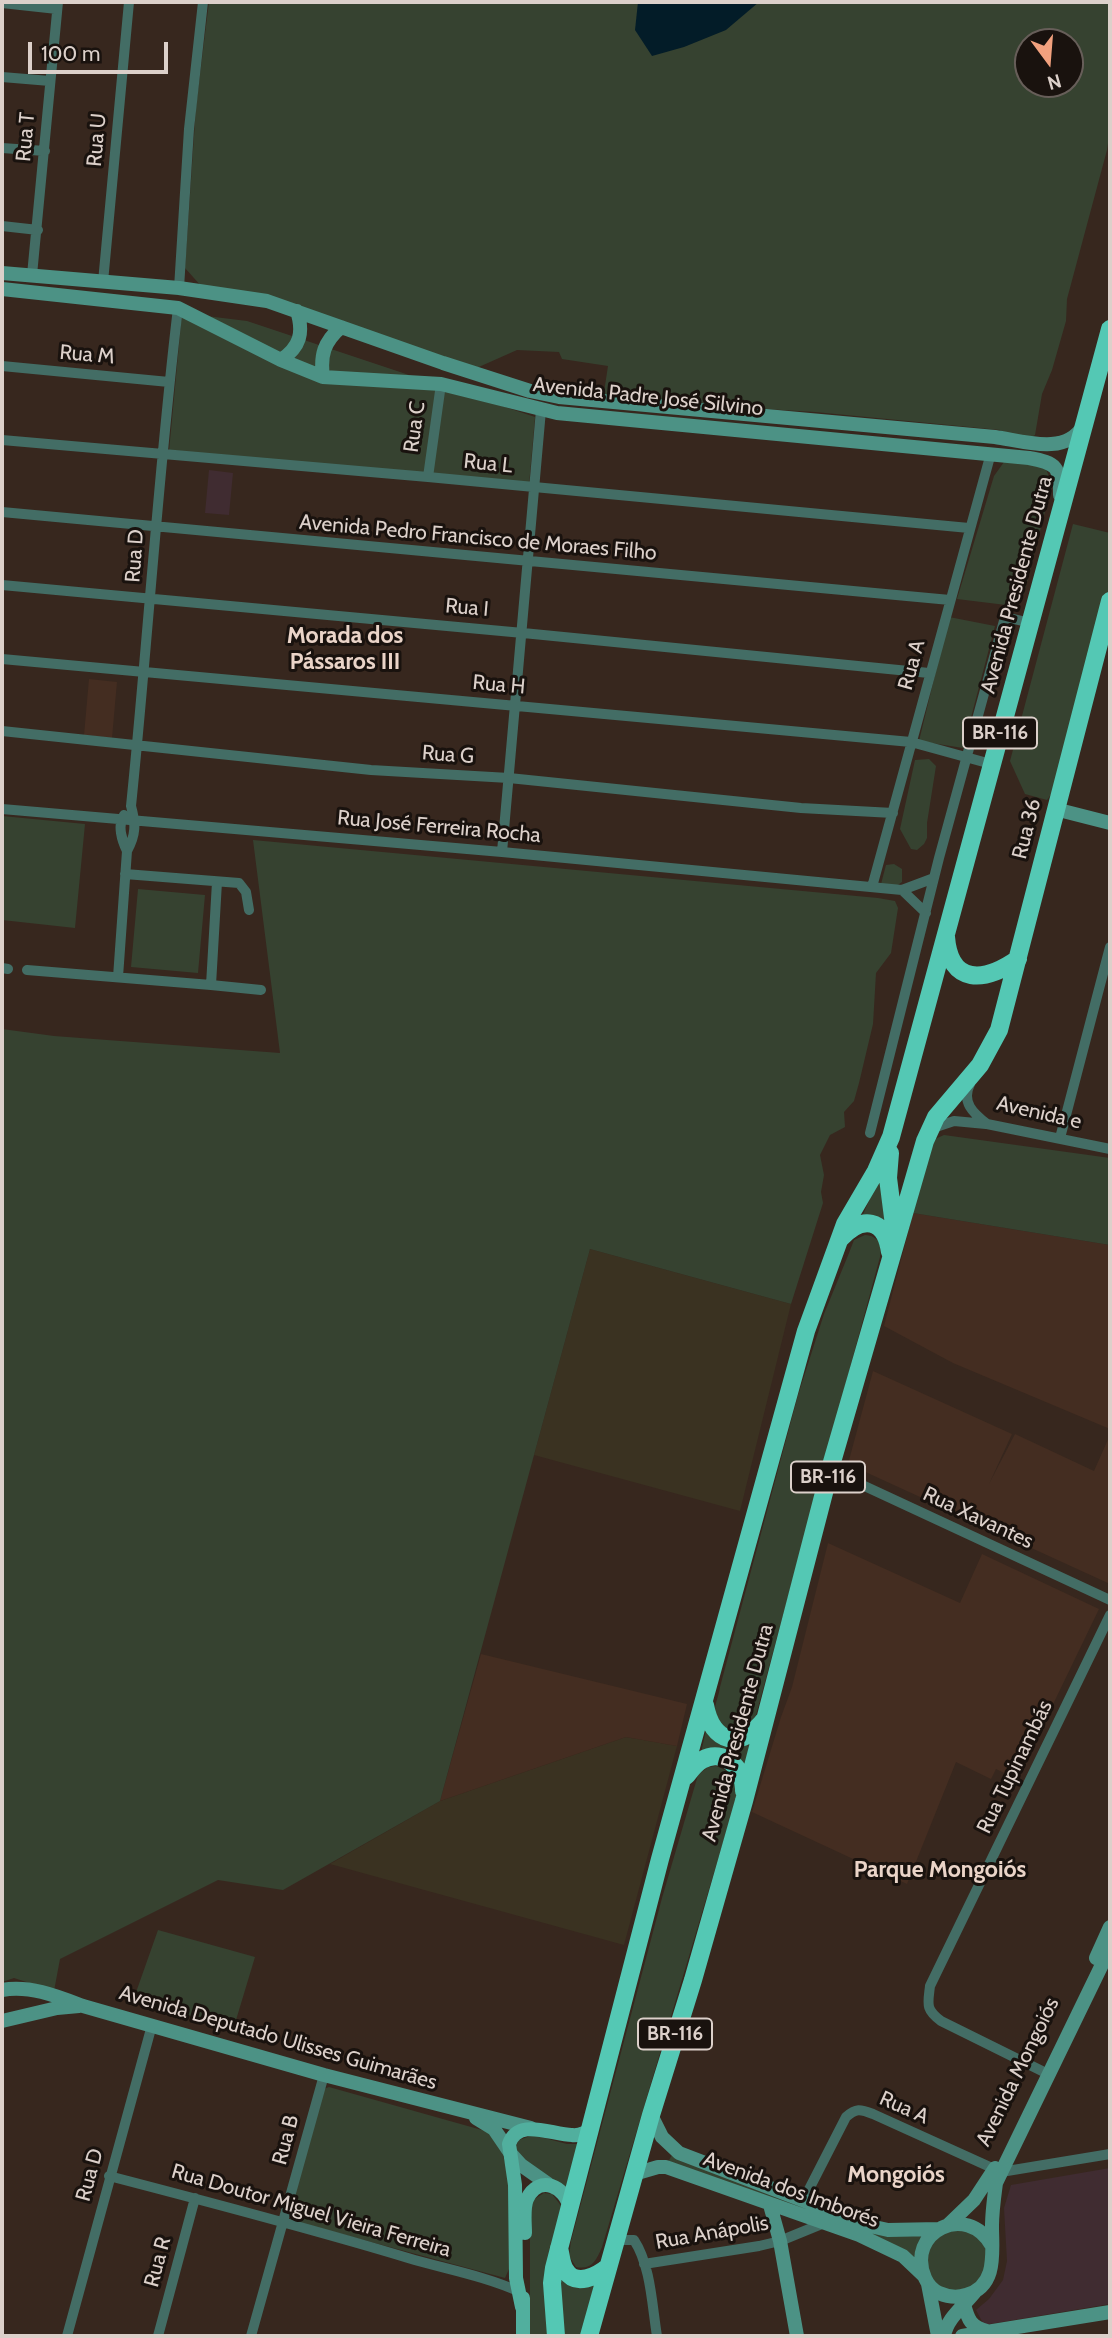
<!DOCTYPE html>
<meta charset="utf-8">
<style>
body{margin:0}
#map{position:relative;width:1112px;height:2338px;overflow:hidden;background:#37271e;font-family:Cabin,sans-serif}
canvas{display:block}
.frame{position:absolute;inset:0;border:4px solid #dcd0ca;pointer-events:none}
.north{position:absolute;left:1014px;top:28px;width:70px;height:70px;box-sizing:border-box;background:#19120e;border:2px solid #675e59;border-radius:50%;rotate:164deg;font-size:19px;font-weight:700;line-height:28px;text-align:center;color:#dcd0ca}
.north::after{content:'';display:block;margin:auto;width:24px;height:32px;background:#f2a17e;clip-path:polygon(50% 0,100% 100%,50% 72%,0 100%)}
.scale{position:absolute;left:28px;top:42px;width:140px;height:32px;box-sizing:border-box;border:4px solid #dcd0ca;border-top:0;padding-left:9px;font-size:21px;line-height:24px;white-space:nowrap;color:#dcd0ca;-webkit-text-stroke:5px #19120e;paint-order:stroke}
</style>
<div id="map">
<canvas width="1112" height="2338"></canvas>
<div class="frame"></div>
<div class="north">N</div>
<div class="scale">100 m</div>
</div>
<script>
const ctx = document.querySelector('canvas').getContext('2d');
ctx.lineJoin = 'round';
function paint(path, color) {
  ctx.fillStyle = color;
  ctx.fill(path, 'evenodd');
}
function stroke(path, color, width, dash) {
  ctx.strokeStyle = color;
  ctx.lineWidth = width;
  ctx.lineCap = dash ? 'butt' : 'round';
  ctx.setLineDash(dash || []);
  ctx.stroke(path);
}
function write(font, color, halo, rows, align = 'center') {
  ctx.font = font + ' Cabin,sans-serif';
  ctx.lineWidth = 6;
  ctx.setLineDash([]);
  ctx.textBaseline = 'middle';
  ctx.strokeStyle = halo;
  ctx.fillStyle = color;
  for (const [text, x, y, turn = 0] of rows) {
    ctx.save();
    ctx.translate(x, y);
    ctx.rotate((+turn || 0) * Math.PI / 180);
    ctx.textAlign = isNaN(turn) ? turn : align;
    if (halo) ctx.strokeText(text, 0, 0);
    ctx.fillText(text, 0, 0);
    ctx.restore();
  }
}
const commercial = new Path2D(`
 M 590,1249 L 791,1304 L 740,1511 L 534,1455 Z
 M 626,1737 L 677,1746 L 624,1945 L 330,1864 L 440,1801 Z`);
const built = new Path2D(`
 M 89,679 L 117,682 L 112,738 L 84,735 Z
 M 913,1213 L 1110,1245 L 1110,1429 L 953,1363 L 884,1326 Z
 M 873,1371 L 1012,1434 L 989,1484 L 1015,1434 L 1094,1471 L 1110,1435 L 1110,1584 L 848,1464 Z
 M 828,1543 L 960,1603 L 982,1554 L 1099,1609 L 1017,1779 L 996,1769 L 991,1779 L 956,1762 L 907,1884 L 752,1812 L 781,1717 L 792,1687 Z
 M 481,1654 L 687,1704 L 677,1746 L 626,1737 L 440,1801 Z`);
const education = new Path2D(`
 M 209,470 L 233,473 L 229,515 L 205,513 Z
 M 1110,2168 L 1110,2304 L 984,2325 L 976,2310 L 989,2299 L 1003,2280 L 1007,2261 L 1004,2208 L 1011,2185 Z`);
const green = new Path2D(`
 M 209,2 L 1110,2 L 1110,129 L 1107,150 L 1067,299 L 1066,321 L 1052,370 L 1042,394 L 1035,435 L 1028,439 L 1004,438 L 1000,430 L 815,412 L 603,399 L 608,366 L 562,359 L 559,352 L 517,350 L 472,370 L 202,287 L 185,268 L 196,107 ZM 1028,42 L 1070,42 L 1070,84 L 1028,84 Z
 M 182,313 L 247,321 L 535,417 L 529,485 L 169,451 Z
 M 1004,462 L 1044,464 L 1052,484 L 1024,594 L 1006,605 L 957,599 L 994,476 Z
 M 1073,524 L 1110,533 L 1110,586 L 1058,785 L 1047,800 L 1025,794 L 1010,761 Z
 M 949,617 L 995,626 L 963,748 L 919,741 Z
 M 929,759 L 936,766 L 927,823 L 927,838 L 924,844 L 917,850 L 911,849 L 900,829 L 915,760 Z
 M 2,816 L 85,824 L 75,928 L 2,920 Z
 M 253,840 L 878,898 L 895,901 L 898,908 L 891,953 L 876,973 L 873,1024 L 859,1083 L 854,1101 L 844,1112 L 845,1127 L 830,1135 L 820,1155 L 824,1175 L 821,1192 L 823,1203 L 791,1304 L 590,1249 L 440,1801 L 283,1890 L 218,1880 L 60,1959 L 54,1991 L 14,1978 L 2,1982 L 2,1029 L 54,1036 L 280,1053 Z
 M 894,864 L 902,869 L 902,882 L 895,887 L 881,884 L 886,865 Z
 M 138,889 L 205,895 L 198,973 L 131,967 Z
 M 944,1135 L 1110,1158 L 1110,1245 L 913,1213 L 933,1140 Z
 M 882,1171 L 885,1224 L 861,1219 Z
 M 865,1235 C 879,1236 882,1245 880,1257 L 756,1715 C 747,1733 716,1736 715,1710 C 715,1703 719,1695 720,1687 L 798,1395 L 824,1314 L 849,1253 L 854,1240 Z
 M 706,1730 L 750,1743 L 745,1765 L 701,1753 Z
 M 716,1766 C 733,1772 737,1782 736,1799 L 602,2247 C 596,2261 592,2270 576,2267 L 569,2256 L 571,2241 L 662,1898 L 698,1775 L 708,1767 Z
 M 158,1930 L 255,1957 L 233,2030 L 134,1998 Z
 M 329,2087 L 489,2132 L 502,2152 L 506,2166 L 510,2189 L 509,2269 L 505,2278 L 293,2221 L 292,2214 L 289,2213 L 324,2089 Z
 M 533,2135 L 567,2144 L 579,2144 L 567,2189 L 519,2160 L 515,2148 L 519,2140 Z
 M 672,2155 L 881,2234 L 927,2233 L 915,2262 L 668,2162 Z
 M 544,2193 L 552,2194 L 562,2207 L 545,2274 L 548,2336 L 530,2336 L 530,2207 L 533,2200 Z
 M926 2261a31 31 0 1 1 62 0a31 31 0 1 1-62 0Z
 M 559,2278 C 572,2289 585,2291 599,2281 L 584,2336 L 562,2336 Z`);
const water = new Path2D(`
 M 638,2 L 759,2 L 726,30 L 684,47 L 652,56 L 635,30 Z`);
const street = new Path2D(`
 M 2,3 L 57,9
 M 2,77 L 50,81
 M 2,148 L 45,151
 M 2,226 L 38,230
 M 32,275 L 58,2
 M 103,282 L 129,2
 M 179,288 L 189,129 L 203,2
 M 2,366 L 169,382
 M 2,440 L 428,477 L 969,528
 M 428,477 L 441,384
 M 2,512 L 950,600
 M 2,585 L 523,633 L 929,673
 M 2,659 L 911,742 L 991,764
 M 2,731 L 371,770 L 509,778 L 801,808 L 893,813
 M 2,809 L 502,852 L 902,890 L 934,878
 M 124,815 C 117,825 122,841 127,851
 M 502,852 L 541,410
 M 125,874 L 239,883 L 246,892 L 249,910
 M 217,882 L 211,985 L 261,990
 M 872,887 L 991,453
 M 902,890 L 926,913
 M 2,968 L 8,969
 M 27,970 L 211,985
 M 118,977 L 127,851 C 136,835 136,824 131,806 C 148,640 158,474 178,308
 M 970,1084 C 961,1102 973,1113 987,1124 L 1110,1149
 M 933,1128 L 954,1121 L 986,1124
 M 870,1133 L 939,858 L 1005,617 L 1031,623
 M 1060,1138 L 1110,947
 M 830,1470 L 1110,1600
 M 1042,2071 L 941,2021 C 925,2009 928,2004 930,1986 L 1110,1615
 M 109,2176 C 209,2202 309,2228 408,2258 C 445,2269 485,2276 520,2292
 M 803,2201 L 846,2117 C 856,2108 860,2109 873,2114 L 1001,2172 L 1110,2154
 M 615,2240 L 634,2240 C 651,2266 652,2306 657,2336
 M 644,2264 L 759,2246 L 780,2241 L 824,2223
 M 67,2336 L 152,2025
 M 158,2336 L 195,2198
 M 251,2336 L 324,2075`);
const secondary = new Path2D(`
 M 2,273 L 179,288 L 267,301 L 443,363 L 530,391 L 559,397 L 995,437 C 1023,441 1066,456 1083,426
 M 2,289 L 178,308 L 281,360 L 323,377 L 441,384 L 557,413 L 1029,458 C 1057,463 1060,467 1060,495
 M 281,360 C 300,347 304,333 297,311
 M 323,377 C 320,355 324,342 341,327
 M 1055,809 L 1110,823
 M 1096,1958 L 1110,1927
 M 2,1990 C 30,1985 57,1996 83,2006 L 324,2075 L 531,2128
 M 2,2021 L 57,2008 L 79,2006
 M 651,2115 L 662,2137 L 679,2153 L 870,2226 L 888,2230 L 939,2229
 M 476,2118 L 494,2129 L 511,2154 L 521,2165 L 548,2184
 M 634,2174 L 658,2167 L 666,2167 L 859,2235 L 903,2256 L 923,2275
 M 770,2205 L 780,2241 L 797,2336
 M 948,2225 L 974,2200 L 995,2168
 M 992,2246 C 967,2201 905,2232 925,2278 C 928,2285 933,2290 939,2293 C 948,2297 957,2298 966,2295 C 998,2286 992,2252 992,2226 C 992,2212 994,2198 996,2183 L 1110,1948
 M 928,2284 L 938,2336
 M 964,2304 C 968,2320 971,2327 987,2331
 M 944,2336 C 947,2318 963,2307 975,2292
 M 962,2336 L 1110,2312`);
const primary = new Path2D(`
 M 525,2233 C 525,2223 523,2208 527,2199 C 539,2174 566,2186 570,2209
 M 523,2298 L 523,2336
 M 522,2307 L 516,2278 L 515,2185 L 509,2144 C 518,2117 552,2135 572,2135 C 579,2136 583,2133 589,2131`);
const highway = new Path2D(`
 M 946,937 C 950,986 985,982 1018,959
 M 890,1153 L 888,1178 L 895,1233
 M 840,1239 C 862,1215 885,1218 890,1252
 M 705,1705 C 712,1744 741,1750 765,1719
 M 686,1776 C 691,1770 695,1764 702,1760 C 724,1747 745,1770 744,1791
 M 559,2248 C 561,2255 561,2265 566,2271 C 576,2287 597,2276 608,2267
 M 556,2336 L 552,2283 L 554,2268 L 660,1859 L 806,1331 L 845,1224 L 876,1171 L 891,1137 C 963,868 1037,599 1110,329
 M 589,2336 L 651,2115 L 693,1980 L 744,1801 L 832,1462 L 925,1141 L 936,1117 L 980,1065 L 999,1030 L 1110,601`);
const shields = [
 [1000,733,74],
 [828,1477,74],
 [675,2034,74]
];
const shieldNames = [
 ["BR-116",1000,733],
 ["BR-116",828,1477],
 ["BR-116",675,2034]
];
const streetNames = [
 ["Rua T",26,137,-85],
 ["Rua U",97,140,-85],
 ["Rua M",87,355,5],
 ["Avenida Padre José Silvino",648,397,6],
 ["Rua C",415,427,-82],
 ["Rua L",488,464,6],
 ["Avenida Pedro Francisco de Moraes Filho",478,538,5],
 ["Rua D",135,556,-86],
 ["Avenida Presidente Dutra",1017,585,-75],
 ["Rua I",467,608,5],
 ["Rua A",912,665,-75],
 ["Rua H",499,685,5],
 ["Rua G",448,755,4],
 ["Rua José Ferreira Rocha",439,827,5],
 ["Rua 36",1027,829,-76],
 ["Avenida e",1039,1113,13],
 ["Rua Xavantes",978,1518,25],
 ["Avenida Presidente Dutra",738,1733,-75],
 ["Rua Tupinambás",1015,1767,-64],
 ["Avenida Deputado Ulisses Guimarães",278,2038,16],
 ["Avenida Mongoiós",1018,2072,-64],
 ["Rua A",904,2108,24],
 ["Rua B",286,2140,-75],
 ["Rua D",90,2175,-75],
 ["Avenida dos Imborés",791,2190,20],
 ["Rua Doutor Miguel Vieira Ferreira",311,2211,16],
 ["Rua Anápolis",712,2233,-10],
 ["Rua R",158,2262,-75]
];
const neighbourhoodNames = [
 ["Morada dos",345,636],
 ["Pássaros III",345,662],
 ["Parque Mongoiós",940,1870],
 ["Mongoiós",896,2175]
];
paint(commercial, '#3a3221');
paint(built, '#442d21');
paint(education, '#402c31');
paint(green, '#364230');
paint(water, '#031c28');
stroke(street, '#436d65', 10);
stroke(secondary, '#4c9285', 14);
stroke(primary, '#51af9e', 14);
stroke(highway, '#54c8b4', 18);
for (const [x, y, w] of shields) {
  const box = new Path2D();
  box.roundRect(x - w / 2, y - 15.5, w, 31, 5);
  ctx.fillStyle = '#19120e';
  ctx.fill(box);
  stroke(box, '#dcd0ca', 2);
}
write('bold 19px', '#dcd0ca', null, shieldNames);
write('21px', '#dcd0ca', '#19120e', streetNames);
write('bold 23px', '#ead4c8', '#19120e', neighbourhoodNames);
</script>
